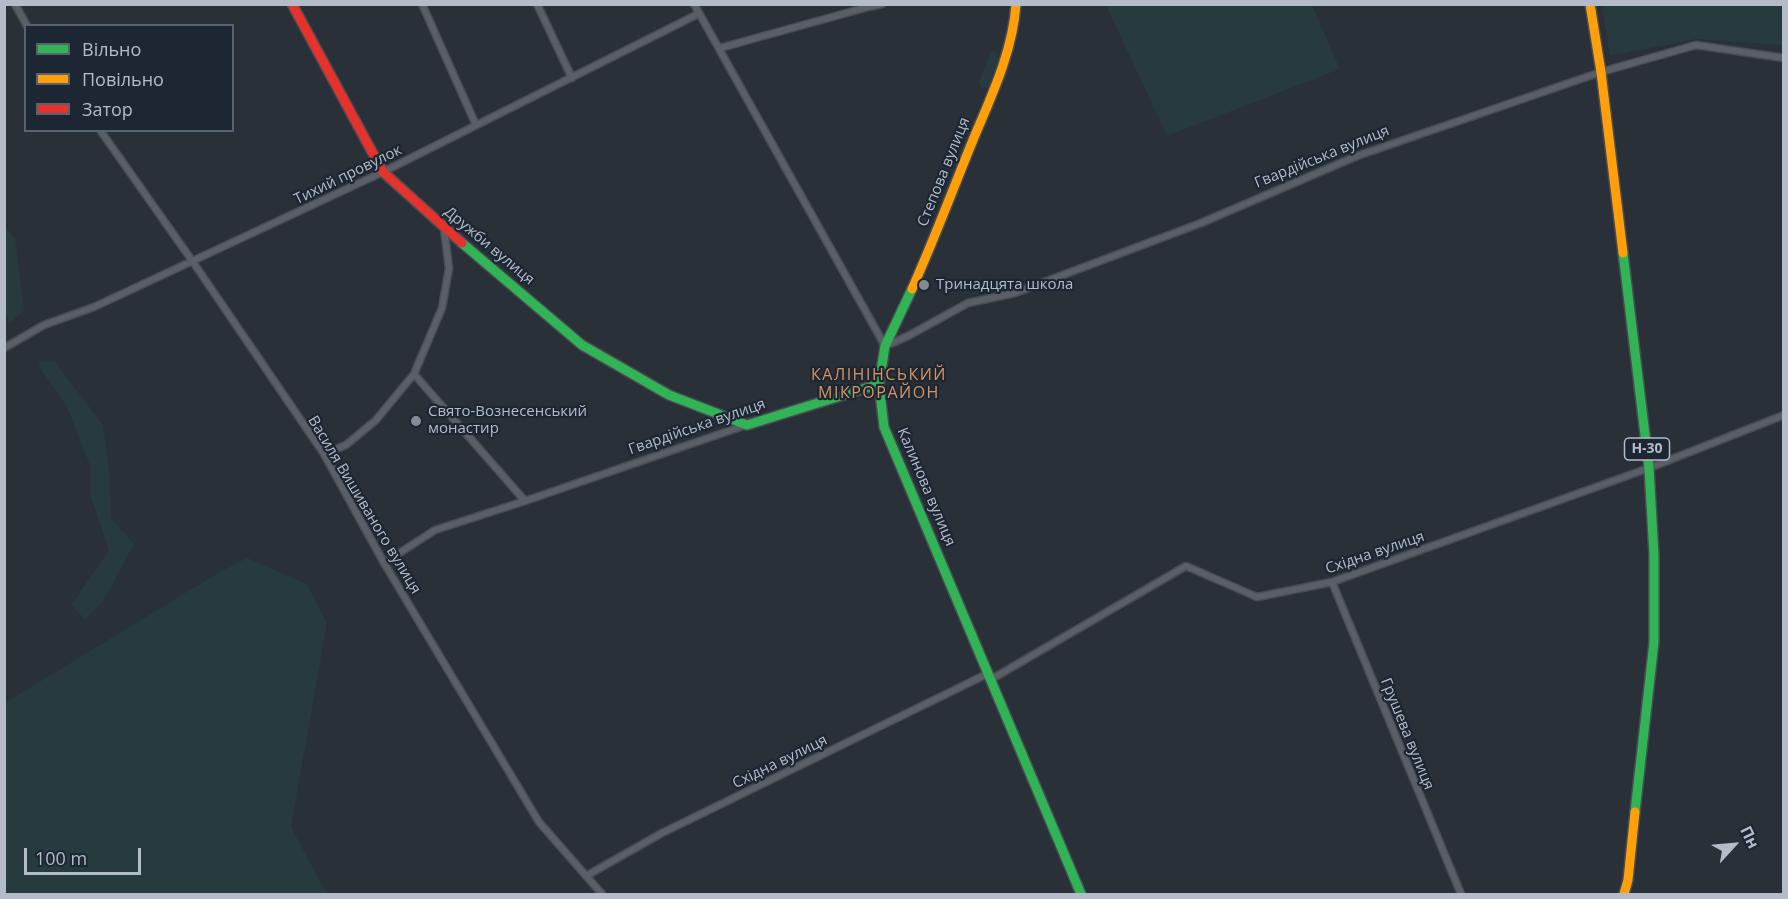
<!DOCTYPE html>
<meta charset="utf-8">
<style>
body{margin:0}
#map{position:relative;width:1788px;height:899px;overflow:hidden;background:#2a3038;font-family:"Open Sans",sans-serif}
canvas{display:block}
.frame{position:absolute;inset:0;border:6px solid #b4bcc9;pointer-events:none}
.legend{position:absolute;left:24px;top:24px;width:210px;height:108px;box-sizing:border-box;background:#1d2633;border:2px solid #59626f;margin:0;padding:8px 10px;list-style:none;font-size:18px;color:#b4bcc9}
.legend li{display:flex;align-items:center;gap:12px;height:30px}
.legend b{width:30px;border:2px solid #59626f}
.north{position:absolute;left:1704px;top:815px;width:60px;height:60px;-webkit-text-stroke:4px #1d2633;paint-order:stroke;rotate:64deg;font-size:16px;font-weight:700;line-height:24px;text-align:center;color:#b4bcc9}
.north::after{content:'';display:block;margin:auto;width:21px;height:27px;background:#b4bcc9;clip-path:polygon(50% 0,100% 100%,50% 72%,0 100%)}
.scale{position:absolute;left:24px;top:848px;width:117px;height:27px;box-sizing:border-box;border:3px solid #b4bcc9;border-top:0;padding-left:8px;font-size:18px;line-height:21px;white-space:nowrap;color:#b4bcc9;-webkit-text-stroke:4px #1d2633;paint-order:stroke}
</style>
<div id="map">
<canvas width="1788" height="899"></canvas>
<div class="frame"></div>
<ul class="legend">
<li><b style="height:8px;background:#30b455"></b>Вільно</li>
<li><b style="height:8px;background:#ff9f0a"></b>Повільно</li>
<li><b style="height:8px;background:#e5322d"></b>Затор</li>
</ul>
<div class="north">Пн</div>
<div class="scale">100 m</div>
</div>
<script>
const ctx = document.querySelector('canvas').getContext('2d');
ctx.lineJoin = 'round';
function paint(path, color) {
  ctx.fillStyle = color;
  ctx.fill(path, 'evenodd');
}
function stroke(path, color, width, dash) {
  ctx.strokeStyle = color;
  ctx.lineWidth = width;
  ctx.lineCap = dash ? 'butt' : 'round';
  ctx.setLineDash(dash || []);
  ctx.stroke(path);
}
function write(font, color, halo, rows, align = 'center') {
  ctx.font = font + ' "Open Sans",sans-serif';
  ctx.lineWidth = 4.5;
  ctx.setLineDash([]);
  ctx.textBaseline = 'middle';
  ctx.strokeStyle = halo;
  ctx.fillStyle = color;
  for (const [text, x, y, turn = 0] of rows) {
    ctx.save();
    ctx.translate(x, y);
    ctx.rotate((+turn || 0) * Math.PI / 180);
    ctx.textAlign = isNaN(turn) ? turn : align;
    if (halo) ctx.strokeText(text, 0, 0);
    ctx.fillText(text, 0, 0);
    ctx.restore();
  }
}
const green = new Path2D(`
 M 1106,5 L 1312,5 L 1340,69 L 1167,136 Z
 M 1602,5 L 1783,5 L 1783,45 L 1696,39 L 1610,56 Z
 M 993,51 L 998,53 L 999,58 L 988,87 L 982,88 L 979,83 L 990,54 Z
 M 5,227 L 15,238 L 24,310 L 10,323 L 5,313 Z
 M 40,360 L 55,362 L 103,425 L 109,470 L 111,518 L 134,544 L 103,602 L 85,619 L 71,605 L 109,550 L 90,494 L 91,468 L 67,407 L 39,367 Z
 M 247,558 L 307,584 L 327,623 L 291,827 L 327,894 L 5,894 L 5,703 L 218,573 Z`);
const street = new Path2D(`
 M 15,4 L 27,26
 M 422,4 L 476,125
 M 537,4 L 572,78
 M 694,4 L 885,346 L 908,336 L 968,303 L 1015,293 L 1201,223 L 1357,156 L 1601,72 L 1696,45 L 1784,58
 M 720,48 L 868,7 L 882,4
 M 100,130 L 193,262 L 324,454 L 384,563 L 539,822 L 602,894
 M 4,348 L 44,325 L 94,307 L 383,172 L 698,14
 M 414,374 L 525,501
 M 324,454 L 346,445 L 376,420 L 414,374 L 442,308 L 449,268 L 444,229
 M 384,563 L 435,530 L 525,501 L 746,425
 M 1332,582 L 1461,894
 M 990,680 L 1186,566 L 1257,597 L 1332,582 L 1649,468 L 1784,415
 M 586,876 L 662,833 L 987,674`);
const fast = new Path2D(`
 M 462,243 L 582,345 L 669,395 L 747,425 L 879,384
 M 1623,253 L 1649,468 L 1654,555 L 1654,642 L 1635,812
 M 912,289 L 885,346 L 879,384 L 884,427 L 1081,894`);
const slow = new Path2D(`
 M 1590,4 L 1601,72 L 1623,253
 M 912,289 C 934,240 953,189 973,140 C 991,97 1013,51 1016,4
 M 1624,894 L 1628,880 L 1635,812`);
const jam = new Path2D(`
 M 292,4 L 383,172 L 462,243`);
const markers = [
 [924,285,6,"#848b96"],
 [416,421,6,"#848b96"]
];
const shields = [
 [1647,449,45]
];
const shieldNames = [
 ["Н-30",1647,449]
];
const streetNames = [
 ["Гвардійська вулиця",1322,157,-22],
 ["Степова вулиця",944,172,-68],
 ["Тихий провулок",348,175,-26],
 ["Дружби вулиця",489,246,40],
 ["Гвардійська вулиця",697,427,-19],
 ["Калинова вулиця",926,487,67],
 ["Василя Вишиваного вулиця",364,505,59],
 ["Східна вулиця",1375,553,-19],
 ["Грушева вулиця",1407,734,68],
 ["Східна вулиця",780,762,-26]
];
const poiNames = [
 ["Тринадцята школа",936,285],
 ["Cвято-Вознесенський",428,412],
 ["монастир",428,429]
];
const neighbourhoodNames = [
 ["КАЛІНІНСЬКИЙ",879,375],
 ["МІКРОРАЙОН",879,393]
];
paint(green, '#273a3e');
stroke(street, '#484c53', 9);
stroke(fast, '#484c53', 12);
stroke(slow, '#484c53', 12);
stroke(jam, '#484c53', 12);
stroke(street, '#5a5e66', 6);
stroke(fast, '#30b455', 9);
stroke(slow, '#ff9f0a', 9);
stroke(jam, '#e5322d', 9);
for (const [x, y, r, color] of markers) {
  const dot = new Path2D();
  dot.arc(x, y, r, 0, 2 * Math.PI);
  ctx.fillStyle = color;
  ctx.fill(dot);
  stroke(dot, '#1d2633', 2);
}
for (const [x, y, w] of shields) {
  const box = new Path2D();
  box.roundRect(x - w / 2, y - 11, w, 22, 4.5);
  ctx.fillStyle = '#1d2633';
  ctx.fill(box);
  stroke(box, '#b4bcc9', 1.5);
}
write('bold 14px', '#b4bcc9', null, shieldNames);
write('15px', '#b4bcc9', '#1d2633', streetNames);
write('15px', '#b4bcc9', '#1d2633', poiNames, 'left');
ctx.letterSpacing = '1.5px';
write('16px', '#d59563', '#1d2633', neighbourhoodNames);
ctx.letterSpacing = '0px';
</script>
